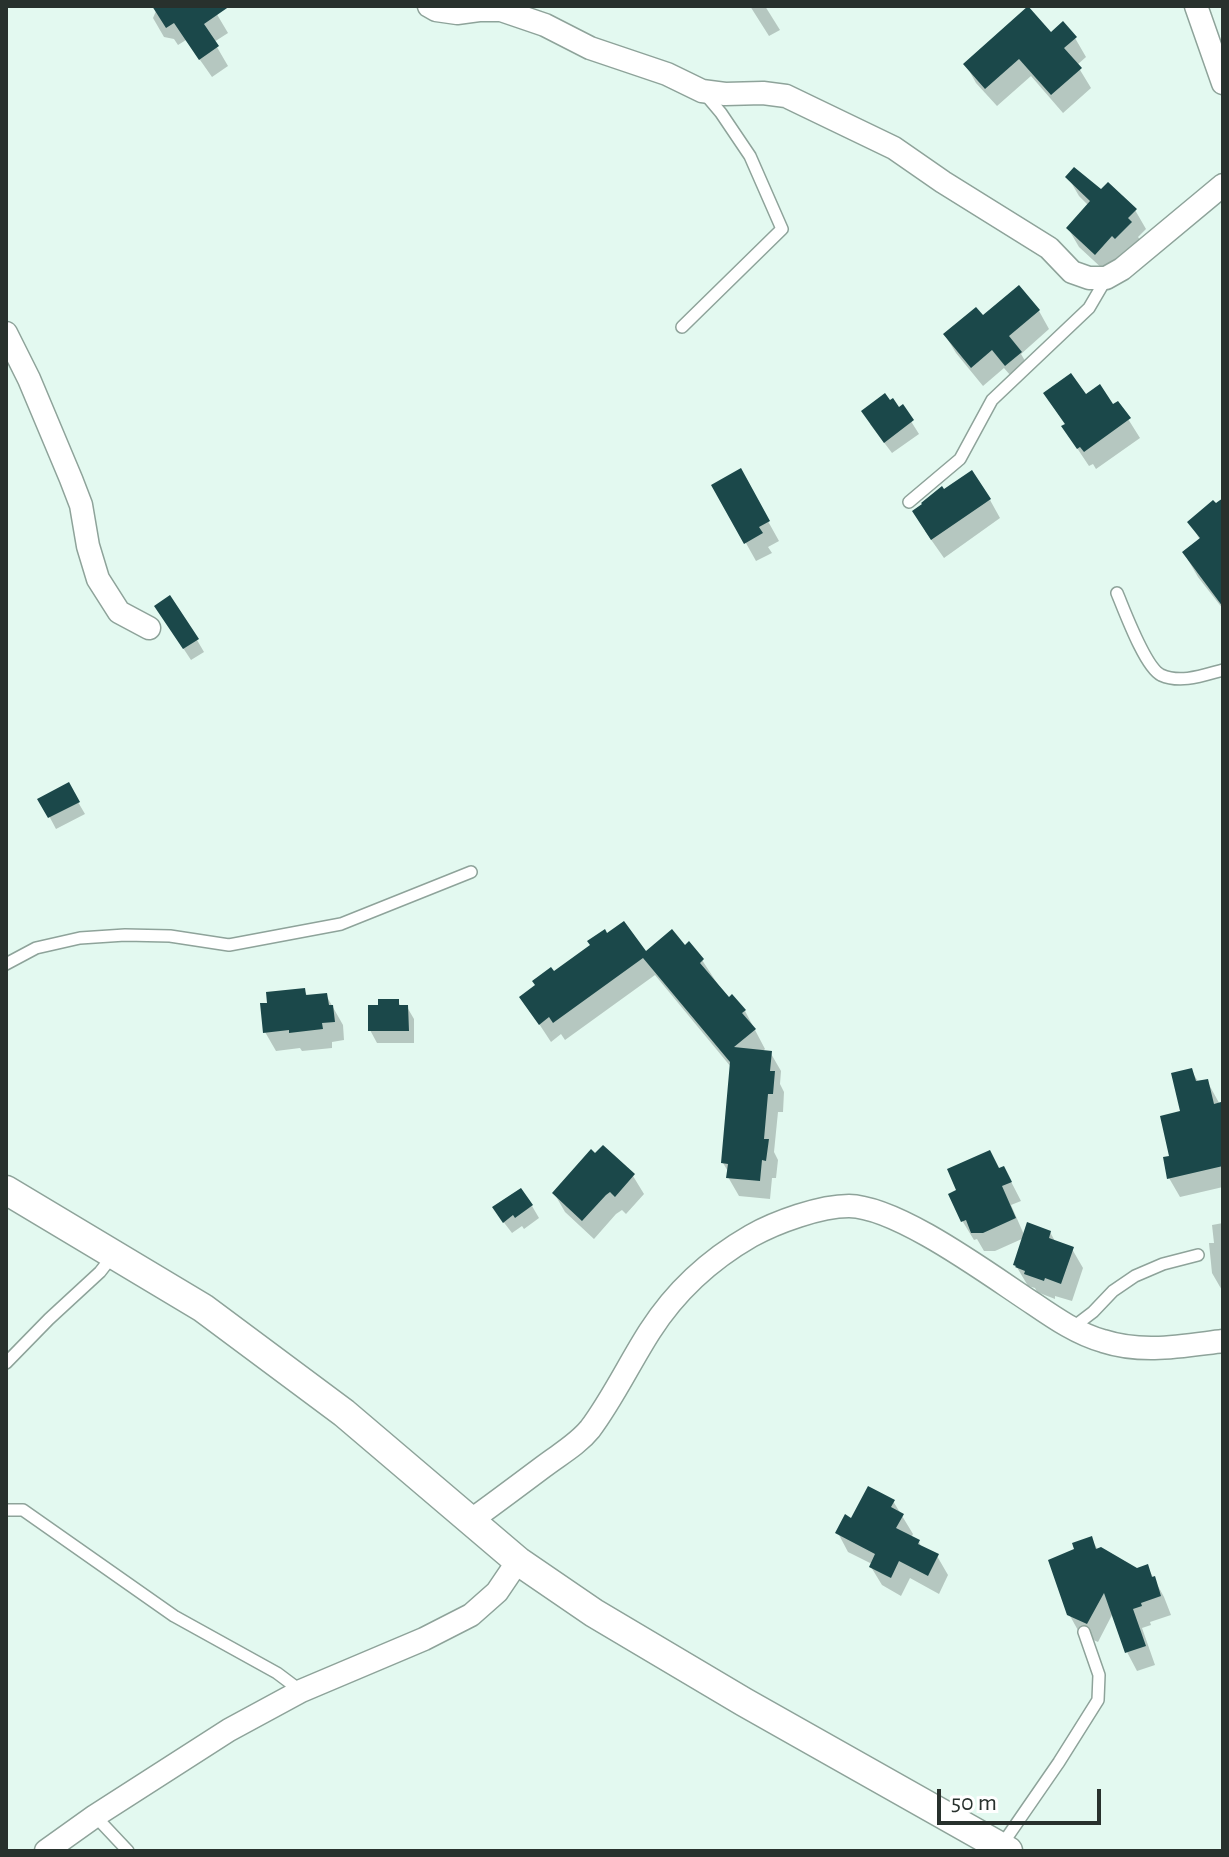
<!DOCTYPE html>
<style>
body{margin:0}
#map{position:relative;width:1229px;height:1857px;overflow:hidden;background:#e3f9f0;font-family:"Alegreya Sans",sans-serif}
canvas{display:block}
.frame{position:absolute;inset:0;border:8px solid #28312d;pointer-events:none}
.scale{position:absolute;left:937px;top:1789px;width:164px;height:36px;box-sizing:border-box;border:4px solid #28312d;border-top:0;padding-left:10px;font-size:24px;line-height:28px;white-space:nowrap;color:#28312d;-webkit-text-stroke:6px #fff;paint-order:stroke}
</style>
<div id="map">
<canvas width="1229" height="1857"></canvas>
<div class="frame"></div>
<div class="scale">50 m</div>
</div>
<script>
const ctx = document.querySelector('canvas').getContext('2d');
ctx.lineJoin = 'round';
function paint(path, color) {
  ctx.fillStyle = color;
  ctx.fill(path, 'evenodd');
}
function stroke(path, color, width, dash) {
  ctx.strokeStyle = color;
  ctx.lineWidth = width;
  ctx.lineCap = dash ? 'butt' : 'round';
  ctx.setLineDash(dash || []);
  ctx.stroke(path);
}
const shadow = new Path2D(`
 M 153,6 L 212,6 L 228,33 L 214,42 L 228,66 L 212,77 L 186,40 L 178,45 L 174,39 L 164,37 L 153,18 L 156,11 Z
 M 750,6 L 765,6 L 780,30 L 769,36 Z
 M 1050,35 L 1075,38 L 1086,57 L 1077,65 L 1091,88 L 1063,113 L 1031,76 L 997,106 L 976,83 L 966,65 Z
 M 1068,177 L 1135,210 L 1146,229 L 1138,237 L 1141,241 L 1127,257 L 1123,253 L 1106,272 L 1079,247 L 1068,228 L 1089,206 L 1079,196 Z
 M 1039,311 L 1049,329 L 1021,354 L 1031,371 L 1017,383 L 1004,368 L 983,386 L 956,353 L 945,335 L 983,318 Z
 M 1045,394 L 1086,397 L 1113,407 L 1118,403 L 1140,438 L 1096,469 L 1093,464 L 1089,466 L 1075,445 L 1066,426 Z
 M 902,407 L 919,434 L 892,453 L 870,424 Z
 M 740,471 L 779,541 L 768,547 L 772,553 L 756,561 L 714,486 Z
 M 990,500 L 1000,518 L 944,558 L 925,531 Z
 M 1223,511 L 1223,609 L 1198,577 L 1184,553 L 1200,540 L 1190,522 Z
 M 164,619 L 197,640 L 204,652 L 191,660 Z
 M 68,785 L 85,814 L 56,829 L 40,799 Z
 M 685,947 L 702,960 L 728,1000 L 732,997 L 745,1011 L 765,1049 L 762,1052 L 770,1052 L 781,1071 L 780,1084 L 784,1092 L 783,1112 L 778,1112 L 774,1152 L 778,1160 L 776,1178 L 772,1178 L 770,1199 L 739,1196 L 728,1177 L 729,1173 L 723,1163 L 731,1067 L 655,975 L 565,1040 L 561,1034 L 551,1042 L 522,998 L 554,974 Z
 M 304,990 L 308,997 L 326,995 L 343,1025 L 344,1040 L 332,1042 L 332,1048 L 302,1051 L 300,1048 L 276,1051 L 265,1032 Z
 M 398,1001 L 401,1007 L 407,1007 L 414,1019 L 414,1043 L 377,1043 L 370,1030 L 381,1007 Z
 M 1191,1070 L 1199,1083 L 1207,1081 L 1223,1110 L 1223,1187 L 1180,1197 L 1169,1178 L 1171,1157 Z
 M 1004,1168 L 1021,1201 L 1011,1205 L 1025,1237 L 1050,1232 L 1056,1243 L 1072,1249 L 1083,1268 L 1072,1301 L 1055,1296 L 1055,1299 L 1037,1292 L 1035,1288 L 1028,1286 L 1015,1264 L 1024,1238 L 995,1251 L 984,1251 L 977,1239 L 974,1240 L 963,1222 L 951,1195 Z
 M 633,1176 L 644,1194 L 626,1214 L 622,1210 L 616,1214 L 594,1239 L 565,1212 L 554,1193 Z
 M 532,1206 L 539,1218 L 524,1229 L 522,1226 L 512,1233 L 502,1220 Z
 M 1223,1223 L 1223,1292 L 1212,1273 L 1209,1243 L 1214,1243 L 1212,1225 Z
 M 893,1501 L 913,1534 L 911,1538 L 919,1542 L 922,1548 L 937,1556 L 948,1575 L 939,1594 L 910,1578 L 901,1596 L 882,1585 L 871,1567 L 872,1564 L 848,1552 L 838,1533 L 852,1520 Z
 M 1091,1538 L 1098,1550 L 1137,1570 L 1147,1566 L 1164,1597 L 1171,1615 L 1150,1622 L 1151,1625 L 1142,1628 L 1155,1665 L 1137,1671 L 1127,1652 L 1113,1613 L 1098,1642 L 1080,1634 L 1069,1614 L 1077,1550 Z`);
const building = new Path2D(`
 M 152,6 L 230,6 L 204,24 L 219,46 L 199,60 L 174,23 L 166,28 Z
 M 1028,6 L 1051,32 L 1063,21 L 1077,37 L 1064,48 L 1082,68 L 1051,95 L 1019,59 L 985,89 L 963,64 Z
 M 1074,167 L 1101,189 L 1108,182 L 1137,209 L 1128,218 L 1132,222 L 1115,239 L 1112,236 L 1095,255 L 1066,228 L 1090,201 L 1065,177 Z
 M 1019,285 L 1040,310 L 1009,336 L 1022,352 L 1005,366 L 992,350 L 971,368 L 943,334 L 976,307 L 983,315 Z
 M 1071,373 L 1086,394 L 1100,384 L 1113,404 L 1118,401 L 1131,418 L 1084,452 L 1080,447 L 1077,449 L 1061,426 L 1065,424 L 1043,393 Z
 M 885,393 L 890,400 L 893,398 L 899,407 L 903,404 L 914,420 L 884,443 L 861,411 Z
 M 741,468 L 770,521 L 759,527 L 763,533 L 744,544 L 711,485 Z
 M 972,470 L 991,499 L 931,540 L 912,511 L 922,504 L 921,503 L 942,486 L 944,489 Z
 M 1223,498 L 1223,607 L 1182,552 L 1200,538 L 1187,522 L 1213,500 L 1216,503 Z
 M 170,595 L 199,639 L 183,649 L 154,606 Z
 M 69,782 L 80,802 L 48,818 L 37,799 Z
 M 624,921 L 646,951 L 672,929 L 685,945 L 689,941 L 704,959 L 700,963 L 729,997 L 732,994 L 746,1010 L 742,1013 L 756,1029 L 734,1047 L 772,1051 L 770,1071 L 775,1071 L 773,1094 L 768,1094 L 764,1139 L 769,1139 L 766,1161 L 762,1160 L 760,1181 L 726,1178 L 728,1164 L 721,1163 L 730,1062 L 643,958 L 553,1023 L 549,1017 L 539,1025 L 519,997 L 535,985 L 532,981 L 551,967 L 554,971 L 590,945 L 587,941 L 605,929 L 607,933 Z
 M 305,988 L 306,995 L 327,993 L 329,1005 L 333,1005 L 335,1022 L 322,1023 L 323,1029 L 289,1033 L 289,1030 L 263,1033 L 260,1003 L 267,1003 L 266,992 Z
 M 378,999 L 399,999 L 399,1005 L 408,1005 L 409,1031 L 368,1031 L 368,1005 L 378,1005 Z
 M 1192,1068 L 1196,1081 L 1208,1079 L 1214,1104 L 1221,1102 L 1223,1111 L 1223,1166 L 1167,1179 L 1163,1157 L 1169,1156 L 1160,1116 L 1180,1111 L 1171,1073 Z
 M 603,1145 L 635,1174 L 615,1197 L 610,1192 L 606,1195 L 582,1221 L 552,1193 L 591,1149 L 595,1153 Z
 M 990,1150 L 999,1168 L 1004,1166 L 1012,1182 L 1002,1186 L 1016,1218 L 983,1233 L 971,1233 L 966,1220 L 961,1222 L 948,1194 L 956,1190 L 947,1169 Z
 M 521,1188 L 533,1205 L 515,1218 L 513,1215 L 503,1223 L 492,1207 Z
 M 1027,1222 L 1051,1231 L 1049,1238 L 1074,1247 L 1061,1284 L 1045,1278 L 1044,1281 L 1024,1274 L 1025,1271 L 1015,1267 L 1016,1266 L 1013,1265 Z
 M 868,1486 L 895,1500 L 891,1507 L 904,1514 L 896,1528 L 920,1540 L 918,1544 L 939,1554 L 928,1576 L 899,1561 L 891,1578 L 869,1567 L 875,1554 L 835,1533 L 845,1514 L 851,1518 Z
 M 1092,1536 L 1096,1549 L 1101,1547 L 1137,1568 L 1148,1564 L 1152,1577 L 1155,1576 L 1161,1596 L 1141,1603 L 1142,1606 L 1133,1609 L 1146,1646 L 1125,1653 L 1104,1593 L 1087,1624 L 1067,1615 L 1048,1560 L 1074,1549 L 1072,1543 Z`);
const service = new Path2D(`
 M 682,327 L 782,229 L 750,156 L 721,113 L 705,94
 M 909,502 L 960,459 L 992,400 L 1089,308 L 1106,279
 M 1117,593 C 1125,612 1145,667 1161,675 C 1181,684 1204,675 1223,670
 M 6,964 L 36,948 L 80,938 L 125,935 L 170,936 L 229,945 L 341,924 L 471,872
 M 1072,1328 L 1093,1312 L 1113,1291 L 1135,1276 L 1163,1264 L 1198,1255
 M 6,1363 L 49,1319 L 100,1272 L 114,1254
 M 6,1510 L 23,1510 L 174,1616 L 277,1673 L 301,1691
 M 95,1816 L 128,1851
 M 1001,1846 L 1059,1762 L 1098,1700 L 1099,1675 L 1084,1632`);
const minor = new Path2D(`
 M 429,6 L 436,10 L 457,13 L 479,10 L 501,10 L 545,25 L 590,48 L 667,74 L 702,91 L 725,94 L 763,93 L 786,96 L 894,148 L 943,182 L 1049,248 L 1072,272 L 1089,278 L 1106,278 L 1122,269 L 1223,185
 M 1196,6 L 1223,83
 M 6,333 L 29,379 L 71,479 L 81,505 L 88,546 L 98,579 L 119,612 L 149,628
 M 470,1521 C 495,1503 519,1485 543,1467 C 560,1454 577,1445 590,1429 C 612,1400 630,1362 650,1331 C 675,1292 711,1259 751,1236 C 776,1222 820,1206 849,1206 C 899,1207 991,1276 1034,1304 C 1056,1319 1078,1334 1103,1341 C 1143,1354 1182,1346 1223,1341
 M 46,1851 L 95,1816 L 229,1730 L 301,1691 L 424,1639 L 471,1615 L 497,1592 L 518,1561`);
const tertiary = new Path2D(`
 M 6,1190 L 203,1308 L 344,1413 L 518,1561 L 594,1613 L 744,1702 L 1008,1851`);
paint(shadow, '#0003');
paint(building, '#1b484a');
stroke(service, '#8ea39a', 14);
stroke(minor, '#8ea39a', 25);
stroke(tertiary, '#8ea39a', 31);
stroke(service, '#fff', 11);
stroke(minor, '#fff', 22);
stroke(tertiary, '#fff', 28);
</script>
